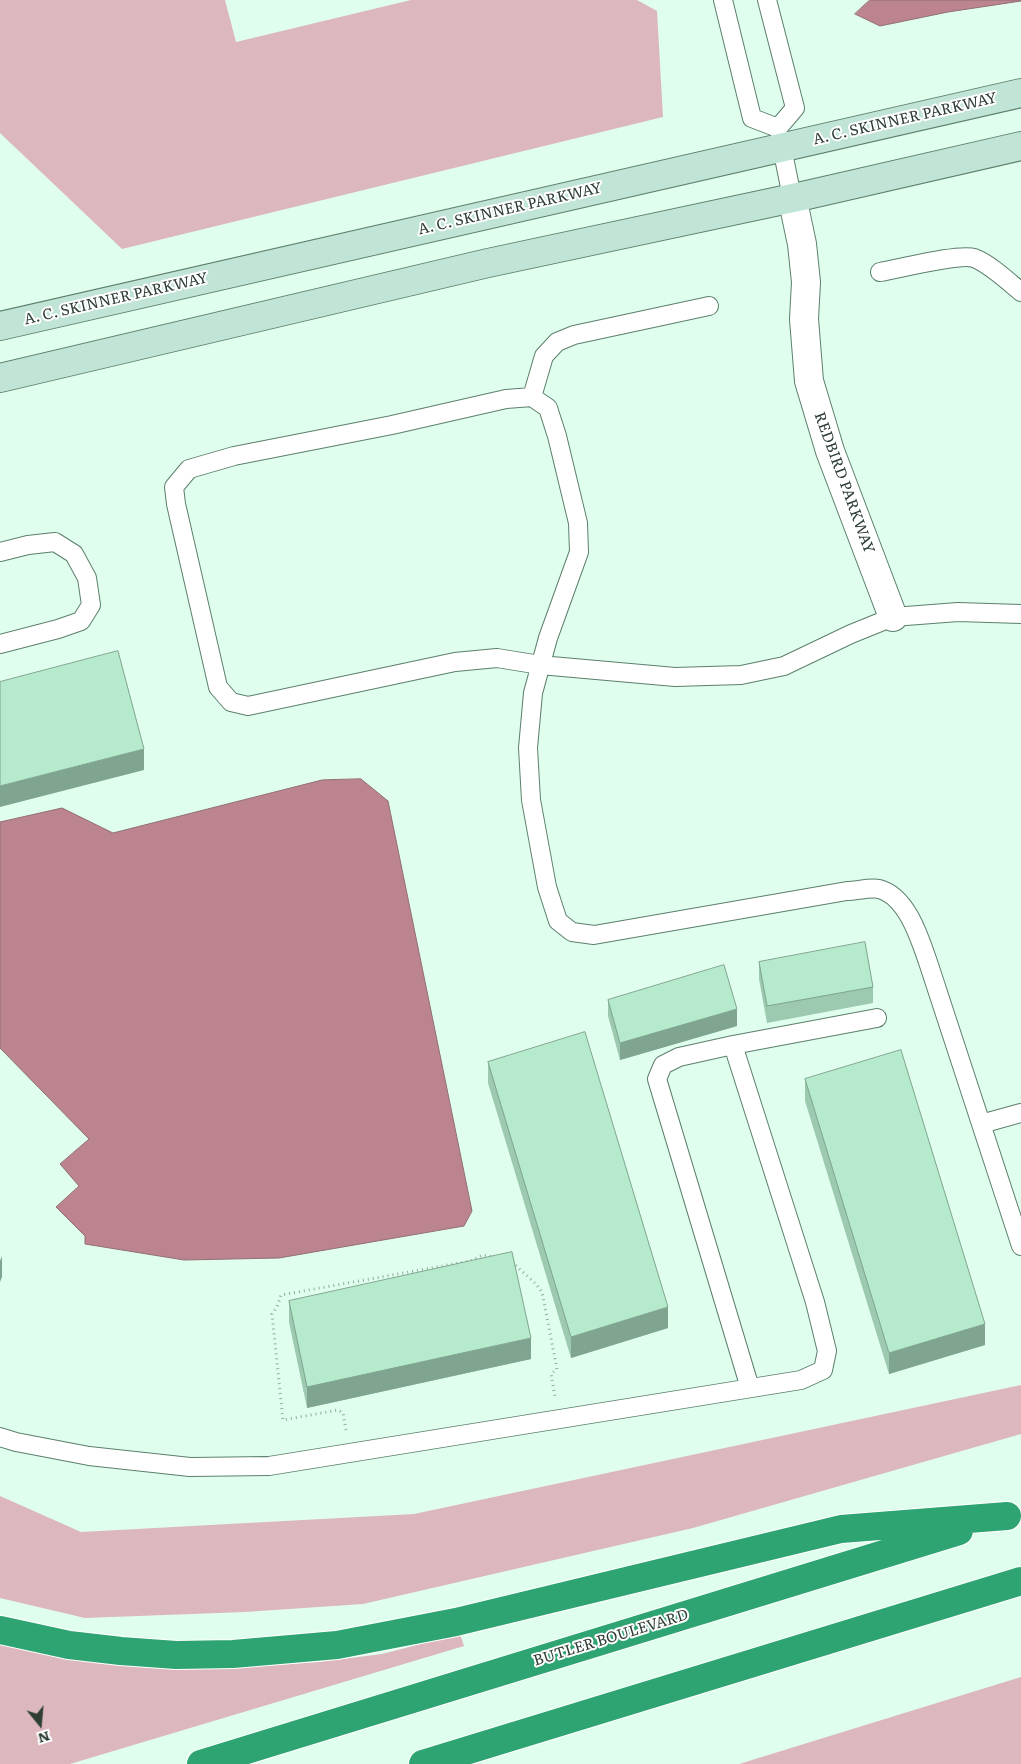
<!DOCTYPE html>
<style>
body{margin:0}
#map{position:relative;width:1021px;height:1764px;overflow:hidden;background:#e0feed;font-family:Literata,serif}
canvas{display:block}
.north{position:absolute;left:15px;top:1699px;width:50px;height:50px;-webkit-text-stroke:4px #fff;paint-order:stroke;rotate:163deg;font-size:14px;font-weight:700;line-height:20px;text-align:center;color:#2e3e35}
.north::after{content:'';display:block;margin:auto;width:18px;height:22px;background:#2e3e35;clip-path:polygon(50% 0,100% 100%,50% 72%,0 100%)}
</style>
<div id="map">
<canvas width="1021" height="1764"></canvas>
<div class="north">N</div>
</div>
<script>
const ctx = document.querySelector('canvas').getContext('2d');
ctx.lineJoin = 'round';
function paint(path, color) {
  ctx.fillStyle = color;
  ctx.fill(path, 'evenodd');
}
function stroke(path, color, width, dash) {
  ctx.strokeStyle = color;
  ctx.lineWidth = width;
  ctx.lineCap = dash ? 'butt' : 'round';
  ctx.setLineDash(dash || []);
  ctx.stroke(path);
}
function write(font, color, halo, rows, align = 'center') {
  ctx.font = font + ' Literata,serif';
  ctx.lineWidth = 4;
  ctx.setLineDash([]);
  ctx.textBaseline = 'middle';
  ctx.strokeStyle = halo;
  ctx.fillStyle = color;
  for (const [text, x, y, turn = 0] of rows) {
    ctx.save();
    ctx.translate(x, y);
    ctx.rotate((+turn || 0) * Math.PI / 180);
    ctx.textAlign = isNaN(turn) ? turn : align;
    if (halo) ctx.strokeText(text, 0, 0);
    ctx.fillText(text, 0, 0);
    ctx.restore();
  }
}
const green = new Path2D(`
 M 0,0 L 225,0 L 236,42 L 411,0 L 637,0 L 657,11 L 663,117 L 122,249 L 0,133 Z
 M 1021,1385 L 1021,1434 L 693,1528 L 363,1604 L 245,1612 L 85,1618 L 0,1598 L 0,1496 L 81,1532 L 414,1514 Z
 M 460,1634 L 464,1646 L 70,1764 L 0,1764 L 0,1640 L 196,1664 L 248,1667 L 319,1662 L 382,1654 Z
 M 1021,1677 L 1021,1764 L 739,1764 Z`);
const water = new Path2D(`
 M 870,0 L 1021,0 L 1021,1 L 948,12 L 880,26 L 855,14 Z
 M 361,779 L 388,801 L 472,1211 L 464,1226 L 279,1258 L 184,1260 L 85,1244 L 85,1236 L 56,1207 L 79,1186 L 60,1164 L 89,1139 L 0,1048 L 0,822 L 62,808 L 113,833 L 322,780 Z`);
const path = new Path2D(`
 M 512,1262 L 536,1284 L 542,1292 L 557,1369 L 551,1374 L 555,1397
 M 346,1430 L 343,1413 L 338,1410 L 283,1420 L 272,1314 L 277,1307 L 281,1295 L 470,1261 L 483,1255 L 493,1257`);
const service = new Path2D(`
 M 723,0 L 752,118 L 778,128 L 795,108 L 767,0
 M 780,138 L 792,197
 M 880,272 C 898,269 960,253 974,258 C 990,264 1009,282 1021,292
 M 532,397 L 544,356 L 557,342 L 574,335 L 709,306
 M 0,552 L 28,545 L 55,542 L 74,554 L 87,578 L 91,605 L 81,621 L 58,629 L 0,644
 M 1021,614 L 958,612 L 893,617 L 851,634 L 784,666 L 741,675 L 675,677 L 540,665 L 497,658 L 455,662 L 248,706 L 231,702 L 218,687 L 176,504 L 174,487 L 189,469 L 234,456 L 392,425 L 506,399 L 532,397 L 548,408 L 557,436 L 578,523 L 579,552 L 548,638 L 533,693 L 528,748 L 531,800 L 547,887 L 558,921 L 572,932 L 594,935 L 847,891 C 856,891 870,887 879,889 C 907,896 920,939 928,962 L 1021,1246
 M 981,1124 L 1021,1113
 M 750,1388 L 657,1079 L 663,1065 L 679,1057 L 733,1045 L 877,1018
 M 0,1437 L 16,1442 L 89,1456 L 190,1467 L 269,1466 L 801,1380 L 823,1370 L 827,1351 L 815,1302 L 733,1045`);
const minor = new Path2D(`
 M 792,197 L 802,244 L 806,282 L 804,319 L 809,381 L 830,451 L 893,617`);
const secondary = new Path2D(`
 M 0,326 L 1021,93
 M 0,378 L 488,263 L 807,195 L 1021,146`);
const motorway = new Path2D(`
 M 0,1630 L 69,1645 L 121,1651 L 176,1655 L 233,1654 L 337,1645 L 456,1622 L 841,1529 L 1007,1516
 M 201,1764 L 959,1531
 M 423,1764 L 1021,1581`);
const wall = new Path2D(`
 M 759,962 L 873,987 L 873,1003 L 767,1023 L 759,979 Z
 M 608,1000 L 737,1026 L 620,1060 L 608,1016 Z
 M 488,1062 L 668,1328 L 571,1358 L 488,1083 Z
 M 805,1079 L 985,1345 L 889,1374 L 805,1101 Z
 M 289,1301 L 531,1359 L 307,1408 L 289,1322 Z`);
const shadedWall = new Path2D(`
 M 144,749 L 144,770 L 0,807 L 0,786 Z
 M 737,1009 L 737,1026 L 620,1060 L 620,1043 Z
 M 2,1256 L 2,1277 L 0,1282 L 0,1261 Z
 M 668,1307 L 668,1328 L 571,1358 L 571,1337 Z
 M 985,1324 L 985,1345 L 889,1374 L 889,1353 Z
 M 531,1338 L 531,1359 L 307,1408 L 307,1387 Z`);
const building = new Path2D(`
 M 118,651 L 144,749 L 0,786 L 0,682 Z
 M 865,942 L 873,987 L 767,1006 L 759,962 Z
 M 724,965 L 737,1009 L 620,1043 L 608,1000 Z
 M 585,1032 L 668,1307 L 571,1337 L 488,1062 Z
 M 901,1050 L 985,1324 L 889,1353 L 805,1079 Z
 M 512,1252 L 531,1338 L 307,1387 L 289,1301 Z`);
const streetNames = [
 ["A. C. SKINNER PARKWAY",905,119,-13],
 ["A. C. SKINNER PARKWAY",510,209,-13],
 ["A. C. SKINNER PARKWAY",116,299,-13],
 ["REDBIRD PARKWAY",844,483,70],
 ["BUTLER BOULEVARD",611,1638,-17]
];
paint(green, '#dcb7be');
paint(water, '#bb848f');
stroke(water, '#916f74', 1);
stroke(service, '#5c7f6c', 20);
stroke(minor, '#5c7f6c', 30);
stroke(secondary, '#5c7f6c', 30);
stroke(motorway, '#fff', 30);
stroke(path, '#93ab9e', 3, [1, 4]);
stroke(service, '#fff', 18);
stroke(minor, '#fff', 28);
stroke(secondary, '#c0e4d5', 28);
stroke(motorway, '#2da472', 28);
paint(wall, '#9cc9af');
paint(shadedWall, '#7fa48f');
paint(building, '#b5eacc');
stroke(building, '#7fa48f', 1);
write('15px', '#2e3e35', '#fff', streetNames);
</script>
